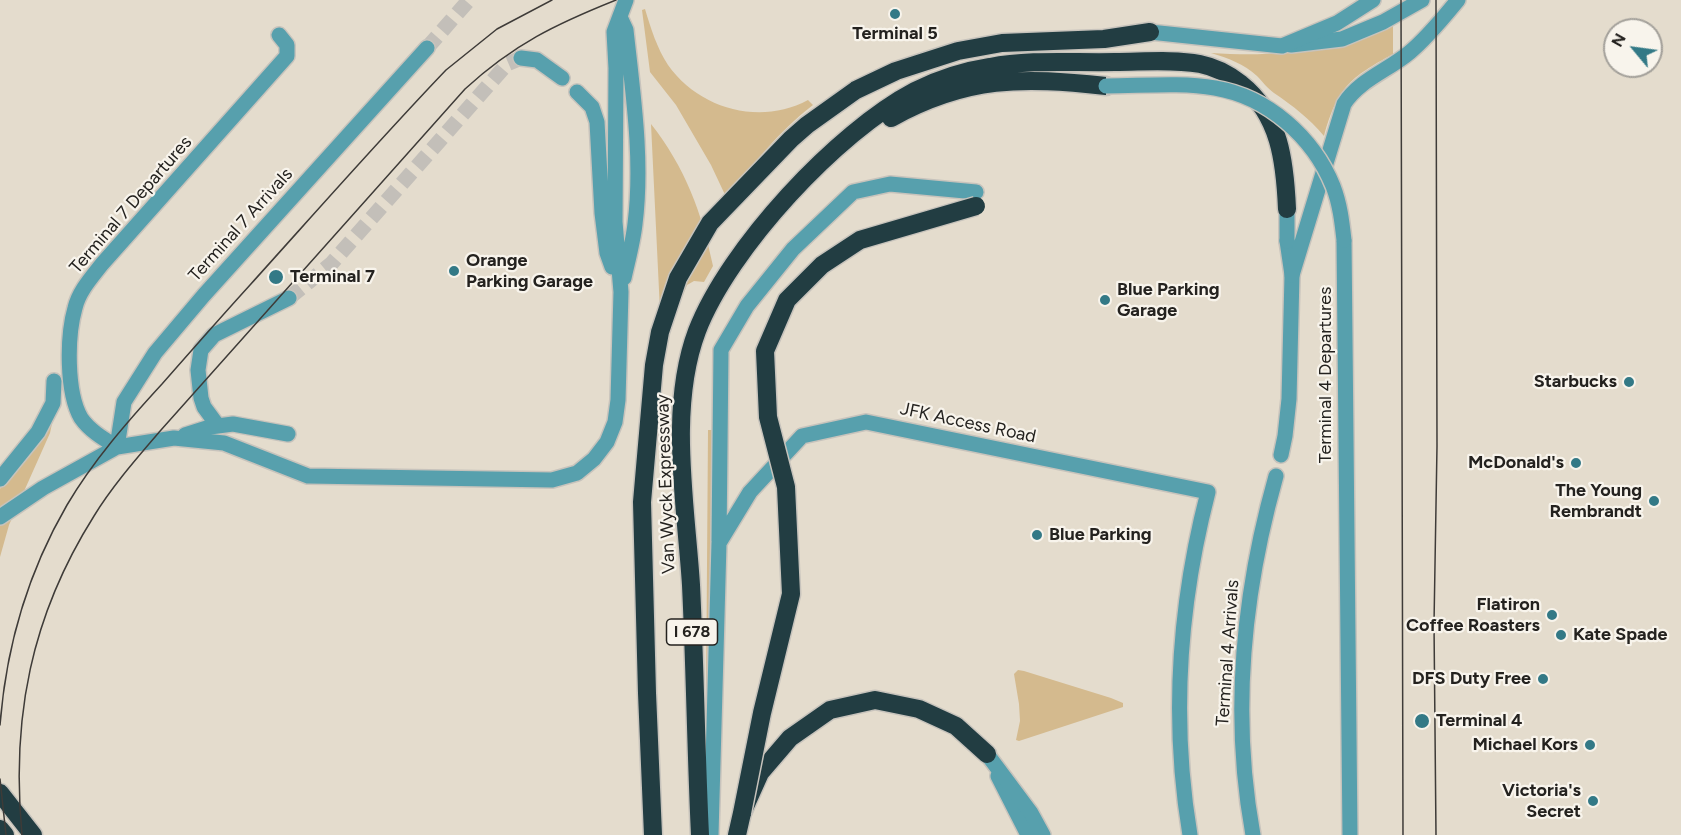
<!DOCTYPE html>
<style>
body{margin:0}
#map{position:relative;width:1681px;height:835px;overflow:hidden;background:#ebe6df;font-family:Figtree,sans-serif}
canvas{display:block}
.north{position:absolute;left:1603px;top:18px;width:60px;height:60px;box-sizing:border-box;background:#f8f4ec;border:2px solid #a3a09a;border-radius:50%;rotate:299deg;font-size:16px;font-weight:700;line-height:24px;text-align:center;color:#24221f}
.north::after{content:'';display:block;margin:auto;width:21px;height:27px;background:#337986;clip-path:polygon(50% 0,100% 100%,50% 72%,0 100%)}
</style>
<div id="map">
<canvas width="1681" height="835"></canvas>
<div class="north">N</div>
</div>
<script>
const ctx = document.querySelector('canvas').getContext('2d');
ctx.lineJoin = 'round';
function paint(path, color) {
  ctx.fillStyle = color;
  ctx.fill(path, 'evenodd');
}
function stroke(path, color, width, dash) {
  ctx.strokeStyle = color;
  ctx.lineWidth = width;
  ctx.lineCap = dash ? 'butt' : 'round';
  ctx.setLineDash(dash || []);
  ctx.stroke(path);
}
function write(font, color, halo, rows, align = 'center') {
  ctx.font = font + ' Figtree,sans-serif';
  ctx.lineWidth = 4.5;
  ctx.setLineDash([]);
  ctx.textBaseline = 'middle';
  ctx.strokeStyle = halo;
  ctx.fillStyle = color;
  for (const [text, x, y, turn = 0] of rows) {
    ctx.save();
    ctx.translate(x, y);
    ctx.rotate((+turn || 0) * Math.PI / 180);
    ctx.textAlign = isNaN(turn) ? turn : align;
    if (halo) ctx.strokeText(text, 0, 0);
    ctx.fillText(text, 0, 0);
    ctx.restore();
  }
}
const built = new Path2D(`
 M 0,0 L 1681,0 L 1681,835 L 0,835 ZM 1615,30 L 1651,30 L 1651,66 L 1615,66 Z`);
const green = new Path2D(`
 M 645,9 C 651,29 657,48 668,65 C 699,109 760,126 808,100 L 813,105 C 777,133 754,163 727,199 L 711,165 L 676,105 L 650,72 L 642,10 Z
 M 1393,26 L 1393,54 C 1350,78 1338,86 1324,136 C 1309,118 1293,106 1274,93 C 1267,88 1263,82 1257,76 C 1244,64 1228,58 1211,53 C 1276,57 1333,52 1393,26 Z
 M 651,124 C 685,167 702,213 713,266 L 704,282 L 694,281 L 687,285 L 677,310 L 660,311 Z
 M 43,409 L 54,414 L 50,433 L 9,525 L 0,557 L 0,489 Z
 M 708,430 L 717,430 L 705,835 Z
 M 1018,670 L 1024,671 L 1111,698 L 1123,703 L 1123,707 L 1019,741 L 1016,740 L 1020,721 L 1019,704 L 1014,674 Z`);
const minorTunnel = new Path2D(`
 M 427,48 L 469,0
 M 289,298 L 332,263 L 507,64 L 521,58`);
const minor = new Path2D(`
 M 620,17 L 626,30 C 633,94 643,160 635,224 C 633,242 628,260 624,278
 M 1291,45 L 1342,39 L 1383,22 L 1422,0
 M 521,58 L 537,60 L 562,78
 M 577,92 L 592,107 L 597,122 L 602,213 L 607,253 L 612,267
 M 218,426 L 204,407 L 201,398 L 198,370 L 201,350 L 214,335 L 289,298
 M 185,435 L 210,427 L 233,424 L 288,434
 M 117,447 C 104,439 90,431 81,418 C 66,392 67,336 75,308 C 79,291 92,277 102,264 L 287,56 L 287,45 L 279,35
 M 117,447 L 124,402 L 155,353 L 204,295 L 427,48
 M 1281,455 L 1285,436 L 1289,399 L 1292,275 L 1287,241
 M 0,479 L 38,432 L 53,403 L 54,381
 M 0,517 L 43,488 L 117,447 L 174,438 L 224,443 L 308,476 L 552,480 L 577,473 L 594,459 L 607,442 L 615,422 L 618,400 L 621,292 L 615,222 L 616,68 L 614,32 L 626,0
 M 998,776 L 1028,835
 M 1253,835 C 1231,715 1243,593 1276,476`);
const tertiary = new Path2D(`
 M 1150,32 L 1282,46 L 1337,23 L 1373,0
 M 1287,209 L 1287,241
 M 1344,240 L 1350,835
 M 1292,275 L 1344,104 C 1359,80 1389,70 1410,52 C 1428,37 1443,18 1458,0
 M 719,541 L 721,350 L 747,306 L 793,249 L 853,192 L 890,184 L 976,192
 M 987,754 L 1031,813 L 1043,835
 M 711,835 L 719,543 L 750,492 L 802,436 L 866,422 L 1208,492 C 1179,604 1171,721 1190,835`);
const motorway = new Path2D(`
 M 891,118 C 967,76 1022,77 1106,86
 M 0,793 L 33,835
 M 0,829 L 5,835
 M 653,835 L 647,693 L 642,502 L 654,365 L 660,332 L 678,278 L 710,223 L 791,139 L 807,125 L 856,90 L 896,71 L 958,51 L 1002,43 L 1104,39 L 1150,32
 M 700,835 C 696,752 695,668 691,585 C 686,505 668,408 697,331 C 729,248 837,132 915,91 C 939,79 964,71 990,67 C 1031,59 1073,63 1115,62 C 1142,62 1173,59 1200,64 C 1215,67 1229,74 1241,84 C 1280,115 1285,162 1287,209
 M 737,835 L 742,813 L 760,773 L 790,738 L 830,710 L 875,700 L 919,709 L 956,726 L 987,754`);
const tram = new Path2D(`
 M 1401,0 L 1403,835
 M 1436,0 L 1437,446 L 1434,624 L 1436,835
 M 0,725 C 6,647 27,574 67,505 C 93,461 127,422 162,384 C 191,351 220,318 250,285 C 315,213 379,140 446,70 L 497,29 L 552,0
 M 0,779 L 6,835
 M 22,835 C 11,718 31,616 94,516 C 113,485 138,457 161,430 L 465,89 C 514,44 556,24 616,0`);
const tertiaryBridge = new Path2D(`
 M 1106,86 C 1142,86 1180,82 1215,88 C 1268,97 1313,137 1333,186 C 1340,204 1342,222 1344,240`);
const motorwayBridge = new Path2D(`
 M 742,813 L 762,713 L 791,594 L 786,487 L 768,417 L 765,351 L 787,300 L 822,265 L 860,240 L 976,206`);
const markers = [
 [895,14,6,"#337986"],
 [454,271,6,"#337986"],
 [276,277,8,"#337986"],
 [1105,300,6,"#337986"],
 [1629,382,6,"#337986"],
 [1576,463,6,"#337986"],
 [1654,501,6,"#337986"],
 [1037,535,6,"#337986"],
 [1552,615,6,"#337986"],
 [1561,635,6,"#337986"],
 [1543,679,6,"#337986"],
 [1422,721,8,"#337986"],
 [1590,745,6,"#337986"],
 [1593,801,6,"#337986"]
];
const shields = [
 [692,632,51]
];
const shieldNames = [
 ["I 678",692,632]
];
const poiNames = [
 ["Terminal 5",895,34,"center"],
 ["Orange",466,261,"left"],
 ["Parking Garage",466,282,"left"],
 ["Terminal 7",290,277,"left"],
 ["Blue Parking",1117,290,"left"],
 ["Garage",1117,311,"left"],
 ["Starbucks",1617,382],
 ["McDonald's",1564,463],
 ["The Young",1642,491],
 ["Rembrandt",1642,512],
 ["Blue Parking",1049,535,"left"],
 ["Flatiron",1540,605],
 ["Coffee Roasters",1540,626],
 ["Kate Spade",1573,635,"left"],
 ["DFS Duty Free",1531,679],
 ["Terminal 4",1436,721,"left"],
 ["Michael Kors",1578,745],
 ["Victoria's",1581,791],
 ["Secret",1581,812]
];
const streetNames = [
 ["Terminal 7 Departures",131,205,-49],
 ["Terminal 7 Arrivals",241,225,-48],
 ["Terminal 4 Departures",1326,375,-90],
 ["JFK Access Road",968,423,12],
 ["Van Wyck Expressway",666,484,-92],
 ["Terminal 4 Arrivals",1228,653,-86]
];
paint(built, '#e4dccd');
paint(green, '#d4ba8e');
stroke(minorTunnel, '#c3bfb9', 15, [15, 8]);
stroke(minor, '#c7c3bc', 18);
stroke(tertiary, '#c7c3bc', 18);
stroke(motorway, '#c7c3bc', 21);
stroke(minor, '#57a0ad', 15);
stroke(tertiary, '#57a0ad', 15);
stroke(motorway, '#223d42', 18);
stroke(tram, '#3e3b38', 1.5);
stroke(tertiaryBridge, '#c7c3bc', 18, []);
stroke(motorwayBridge, '#c7c3bc', 21, []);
stroke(tertiaryBridge, '#57a0ad', 15);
stroke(motorwayBridge, '#223d42', 18);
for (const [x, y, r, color] of markers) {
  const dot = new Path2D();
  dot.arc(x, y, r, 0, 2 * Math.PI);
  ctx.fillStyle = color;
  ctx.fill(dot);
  stroke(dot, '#f8f4ec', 2);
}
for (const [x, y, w] of shields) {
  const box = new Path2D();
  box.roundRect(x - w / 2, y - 13, w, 26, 4.5);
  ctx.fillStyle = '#f8f4ec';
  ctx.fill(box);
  stroke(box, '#24221f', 1.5);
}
write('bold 16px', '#24221f', null, shieldNames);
write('bold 18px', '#24221f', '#f8f4ec', poiNames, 'right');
write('18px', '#24221f', '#f8f4ec', streetNames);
</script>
